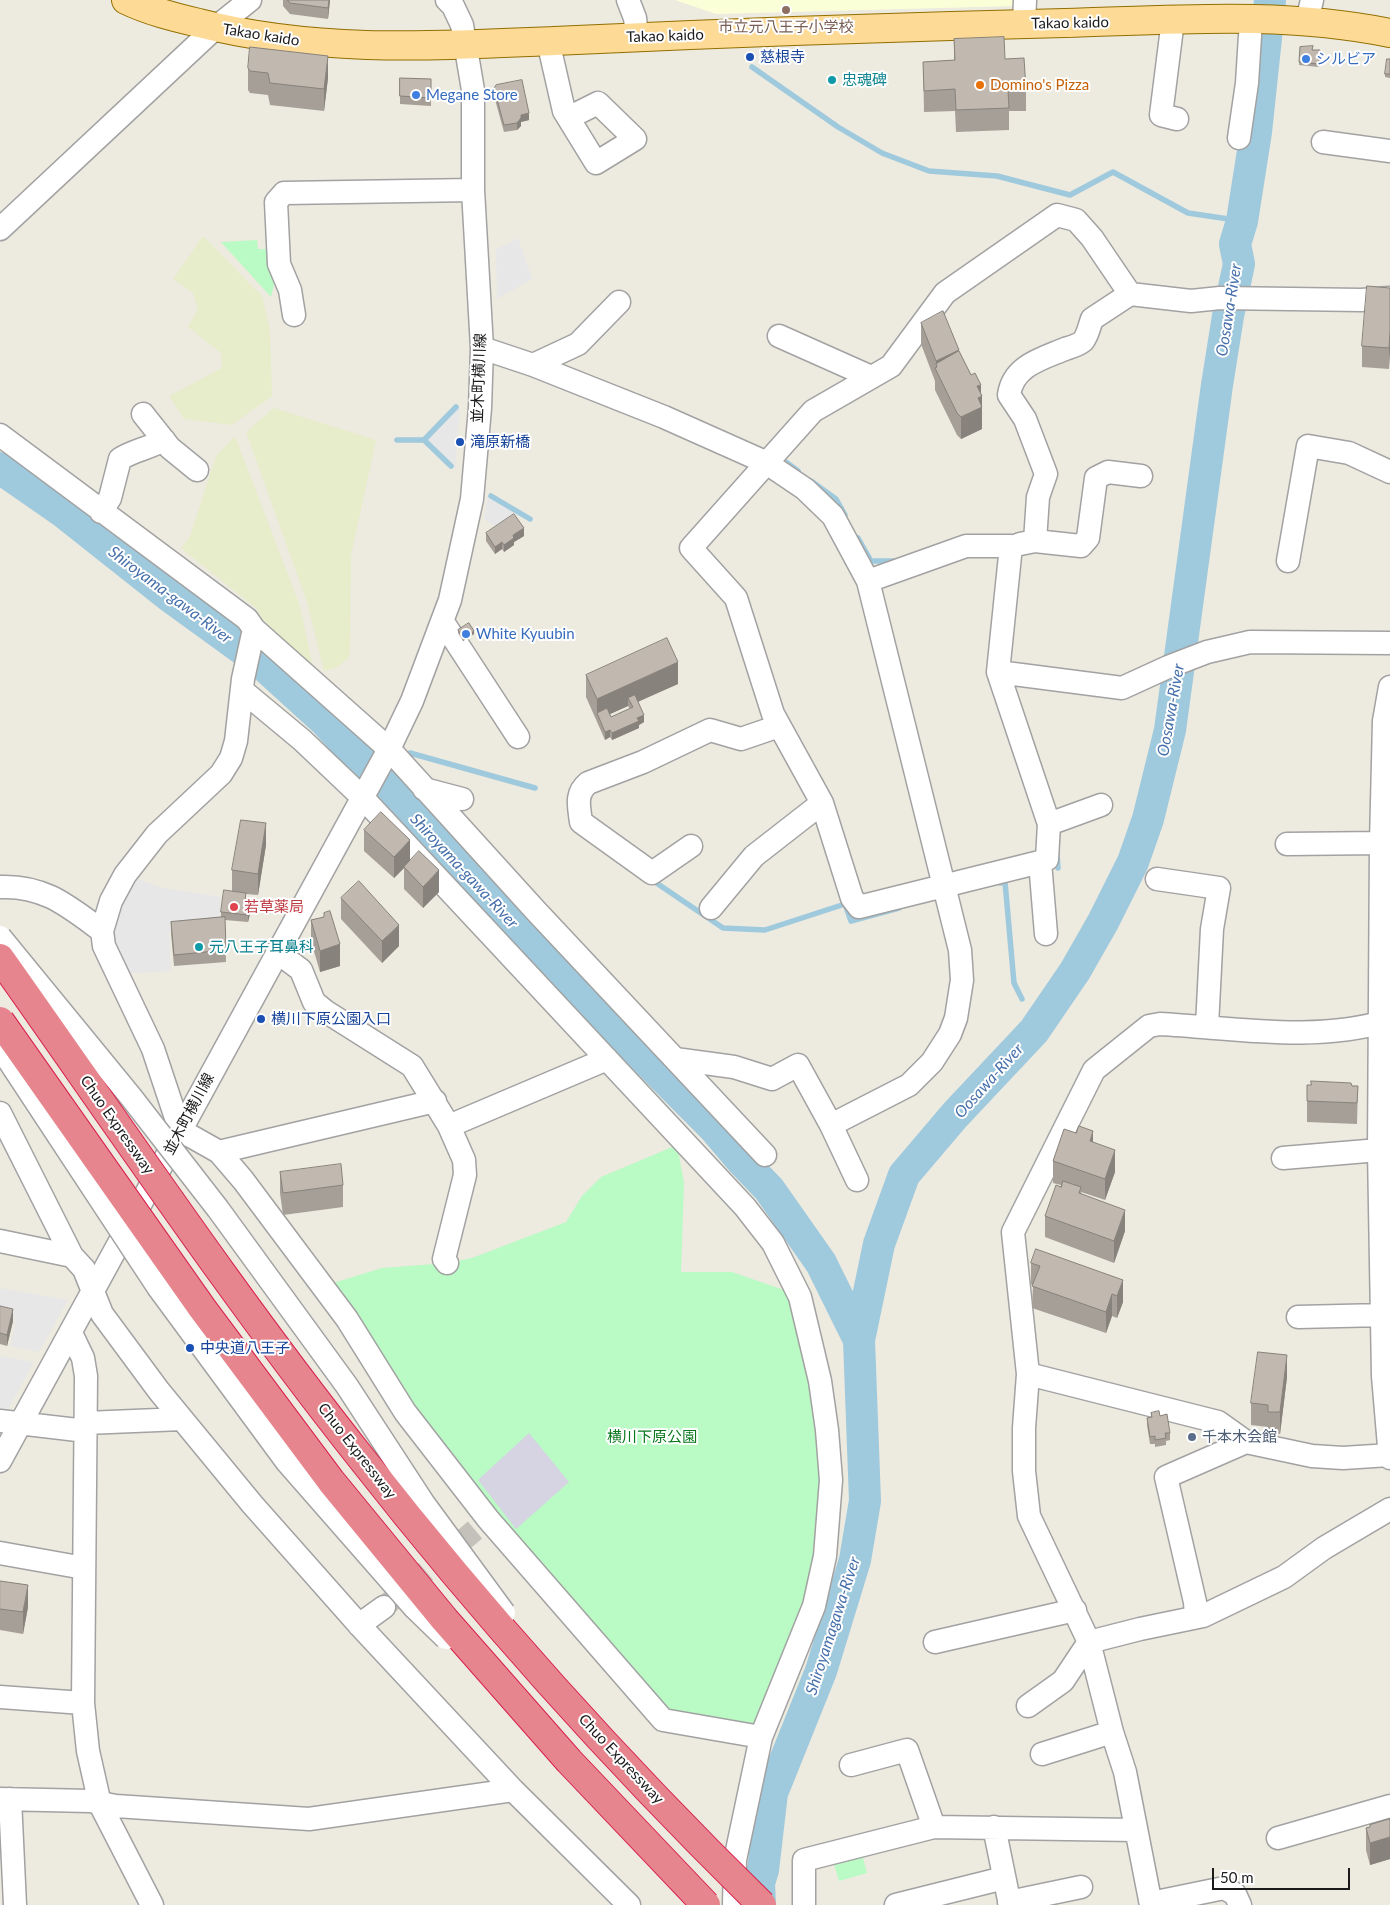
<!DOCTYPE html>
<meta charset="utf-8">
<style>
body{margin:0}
#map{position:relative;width:1390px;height:1905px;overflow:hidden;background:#edeae0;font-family:Lato,sans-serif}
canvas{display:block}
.scale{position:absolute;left:1212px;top:1868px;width:138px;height:22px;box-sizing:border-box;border:2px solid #1b1b1b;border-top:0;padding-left:6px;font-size:15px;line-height:18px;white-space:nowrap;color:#1b1b1b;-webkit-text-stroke:4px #fff;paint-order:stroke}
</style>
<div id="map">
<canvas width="1390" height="1905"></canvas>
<div class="scale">50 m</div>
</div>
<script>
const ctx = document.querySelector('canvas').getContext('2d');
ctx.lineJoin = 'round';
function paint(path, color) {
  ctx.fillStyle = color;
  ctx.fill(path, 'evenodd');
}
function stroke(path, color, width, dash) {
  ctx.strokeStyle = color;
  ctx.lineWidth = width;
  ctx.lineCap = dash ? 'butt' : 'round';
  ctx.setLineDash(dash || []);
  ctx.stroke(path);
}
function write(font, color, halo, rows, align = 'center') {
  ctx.font = font + ' Lato,"Noto Sans JP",sans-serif';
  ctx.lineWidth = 4;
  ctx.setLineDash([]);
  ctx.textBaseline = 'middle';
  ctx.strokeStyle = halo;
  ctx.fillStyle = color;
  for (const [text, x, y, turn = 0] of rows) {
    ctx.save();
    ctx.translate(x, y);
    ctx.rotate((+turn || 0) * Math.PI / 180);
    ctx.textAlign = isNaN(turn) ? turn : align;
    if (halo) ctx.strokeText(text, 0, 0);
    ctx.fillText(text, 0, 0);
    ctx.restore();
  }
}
const education = new Path2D(`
 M 675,0 L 1016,0 L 1016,6 L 716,14 Z`);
const farmland = new Path2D(`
 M 203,236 L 262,296 L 270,330 L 272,396 L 232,425 L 184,419 L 169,396 L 222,368 L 221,353 L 188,327 L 198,309 L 193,293 L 173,279 Z
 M 274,408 L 376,440 L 351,556 L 350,656 L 338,667 L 324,671 L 307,602 L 246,432 Z
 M 235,436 L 300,606 L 313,668 L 265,623 L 256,608 L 181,548 L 190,536 L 216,456 Z`);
const park = new Path2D(`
 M 257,240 L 258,249 L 279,249 L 279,264 L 271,297 L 221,242 Z
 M 677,1145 L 684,1183 L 681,1272 L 732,1272 L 790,1292 L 823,1439 L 812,1582 L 756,1728 L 667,1712 L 497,1514 L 423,1417 L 355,1316 L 330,1284 L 382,1268 L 447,1263 L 472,1258 L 566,1222 L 582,1196 L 601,1177 Z
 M 862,1854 L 867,1873 L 839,1881 L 833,1861 Z`);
const parking = new Path2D(`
 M 518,238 L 532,279 L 497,299 L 496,249 Z
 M 456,407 L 460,407 L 455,469 L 424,440 Z
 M 488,495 L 514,509 L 505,525 L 499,529 L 484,519 Z
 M 125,875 L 163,888 L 221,897 L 219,926 L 169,931 L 171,971 L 117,974 L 104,946 Z
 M 0,1288 L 68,1300 L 39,1352 L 10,1346 L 16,1319 L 0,1315 Z
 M 0,1356 L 34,1362 L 1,1422 L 0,1421 Z`);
const plaza = new Path2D(`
 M 529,1433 L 569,1482 L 516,1529 L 478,1480 Z`);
const pier = new Path2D(`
 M 367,737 L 399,770 L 379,808 L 346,775 Z`);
const stream = new Path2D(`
 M 752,67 L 838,127 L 882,153 L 929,171 L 997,176 L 1070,195 L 1113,172 L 1188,213 L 1242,221
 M 397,440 L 424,440
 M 779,457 L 798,471
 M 451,466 L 424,440 L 456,407
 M 811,481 L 836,499 L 845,515
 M 491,496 L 530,519
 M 858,538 L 871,561 L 897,561
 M 410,753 L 535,788
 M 1057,855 L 1058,868
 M 655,882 L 723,928 L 765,930 L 845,904 L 851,921 L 899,908
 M 1000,883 L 1005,882 L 1014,983 L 1022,999
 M 1031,1014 L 1038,1025`);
const river = new Path2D(`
 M 0,468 L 62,511 L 168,595 L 259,661 L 326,722 L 547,960 L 714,1128 L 742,1161 L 769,1189 L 821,1263 L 859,1340 L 865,1501 L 855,1560 L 821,1671 L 772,1793 L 763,1870 L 759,1883 L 760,1905
 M 859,1340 L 879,1244 L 904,1175 L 955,1115 L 1034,1031 L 1075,971 L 1103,922 L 1133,862 L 1148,819 L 1170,730 L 1217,385 L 1228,316 L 1239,264 L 1235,244 L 1242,221 L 1256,132 L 1270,0`);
const minorTunnel = new Path2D(`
 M 384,1607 L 475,1530`);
const minor = new Path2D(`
 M 628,0 L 635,18 L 637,37
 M 1173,20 L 1161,115 L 1177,119
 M 1307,21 L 1312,0
 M 1024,24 L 1025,0
 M 548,41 L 564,111 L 596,163 L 635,139 L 598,103 L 570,117
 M 1239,138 L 1247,83 L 1251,20
 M 1323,142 L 1390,151
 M 0,229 L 215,28 L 250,0
 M 1130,294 L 1191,301 L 1220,298 L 1361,300 L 1390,298
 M 294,315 L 290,290 L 279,264 L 276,202 L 284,193 L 473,190
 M 779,336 L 871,377
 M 482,348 L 533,365 L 664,417 L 765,462 L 805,489 L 833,516 L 868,581 L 960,950 L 962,980 L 956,1018 L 950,1034 L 932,1062 L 909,1085 L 831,1125 L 798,1065 L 772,1079 L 734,1067 L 675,1059
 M 533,365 L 578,344 L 619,302
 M 143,414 L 170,448 L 197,470
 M 0,435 L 247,619 L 254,629 L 243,679 L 236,741 L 231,758 L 221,774 L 157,834 L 125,875 L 111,901 L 102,931 L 104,946 L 153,1049 L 180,1130 L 219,1152 L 243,1180 L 347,1319 L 405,1412 L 488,1519 L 663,1720 L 761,1737
 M 101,512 L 110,498 L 120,459 C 134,450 150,448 164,440
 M 1020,544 L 1035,541 L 1081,546 L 1088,538 L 1096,478 L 1108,472 L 1141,476
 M 1288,561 L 1308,446 L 1349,453 L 1390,472
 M 868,581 L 966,546 L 1011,546 L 998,672 L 1049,824 L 1047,859 L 1040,862 L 859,907 L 852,898 L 822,803 L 773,714 L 736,598 L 691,548 L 813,411 L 891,366 L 945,293 L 1057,215 L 1076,220 L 1092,238 L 1130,294 L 1092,319 C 1089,327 1088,335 1083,341 C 1079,345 1071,347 1065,349 C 1041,359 1013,366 1009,395 L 1025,419 L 1046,474 L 1038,497 L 1035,541
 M 443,622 L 518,737
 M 254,629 L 389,749 L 536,911 L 765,1155
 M 998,672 L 1122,688 L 1168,667 L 1207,652 L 1250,642 L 1390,643
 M 1390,687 L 1384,721 L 1381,843 L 1379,1150 L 1383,1376 L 1390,1458
 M 243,691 L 302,740 L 362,797 L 745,1207 L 773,1243 L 800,1297 L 820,1381 L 827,1430 L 831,1480 L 825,1556 L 814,1606 L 761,1737 L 735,1860 L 734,1905
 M 424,789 L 462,799
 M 1049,824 L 1101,805
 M 1287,844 L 1381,843
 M 691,846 L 652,873 L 581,822 C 579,806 575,794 588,783 L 643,762 L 710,730 L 741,739 L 779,726
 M 1040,862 L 1046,934
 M 1157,879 L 1219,888 L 1212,929 L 1207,1026
 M 0,887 C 44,885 68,906 102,931
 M 711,908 L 754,856 L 822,803
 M 277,952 L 301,970 L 314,1002 L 325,1011 L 412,1066 L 449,1126 L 464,1160 L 465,1175 L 444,1259 L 447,1263
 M 0,1113 L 72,1256 L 84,1269 L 102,1314 L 159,1391 L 252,1504 L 361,1627 L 513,1790 L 629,1905
 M 831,1125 L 857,1180
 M 449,1126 L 607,1059
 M 219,1152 L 435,1101
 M 1283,1158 L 1379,1150
 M 0,1241 L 72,1256
 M 1298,1317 L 1383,1315
 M 71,1333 L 83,1358 L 86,1376 L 83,1703 L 88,1751 L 100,1804 L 152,1905
 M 1028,1374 L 1218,1422 L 1246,1442 L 1312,1456 L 1343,1458 L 1390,1455
 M 0,1421 L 86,1431
 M 86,1423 L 182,1419
 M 0,1461 L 389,749 L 412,701 L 450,600 L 472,499 L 480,408 L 482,348 L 473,190 L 473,90 L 462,25 L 453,6 L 447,0
 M 0,1553 L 84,1568
 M 1196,1617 L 1195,1602 L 1166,1477 L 1246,1442
 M 359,1625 L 384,1607
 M 935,1642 L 1075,1610
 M 0,1697 L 83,1703
 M 1028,1706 L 1063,1681 L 1089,1642 L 1140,1629 L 1203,1616 L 1284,1577 L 1324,1548 L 1390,1509
 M 1042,1754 L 1112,1732
 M 851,1765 L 907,1750 L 934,1827
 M 0,1799 L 90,1801 L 116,1806 L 309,1819 L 513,1790
 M 10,1799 L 15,1905
 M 994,1827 L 1010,1905
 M 1278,1838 L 1390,1806
 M 1009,1902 L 1081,1887
 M 1151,1903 L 1224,1888 L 1235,1894 L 1240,1905
 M 804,1905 L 804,1860 L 934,1827 L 1135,1830
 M 896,1905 L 1004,1878
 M 1151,1905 L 1125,1772 L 1112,1732 L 1089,1642 L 1029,1516 L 1024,1471 L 1024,1428 L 1028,1374 L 1013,1232 L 1094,1070 L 1149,1026 L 1160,1024 C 1236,1028 1316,1043 1390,1020`);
const major = new Path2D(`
 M 126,0 C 149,11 173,17 199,23 C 315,53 435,46 554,41 C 724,33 895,27 1065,23 C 1173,20 1284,11 1390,33`);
const minorBridge = new Path2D(`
 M 0,937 L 131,1097 L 218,1209 L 347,1386 L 424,1504 L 504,1613
 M 0,1047 L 158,1287 L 287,1462 L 414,1607 L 446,1638`);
const highwayBridge = new Path2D(`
 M 0,958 C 119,1126 234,1298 362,1459 C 485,1616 620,1766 762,1905
 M 0,1021 L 202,1308 L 331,1481 L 445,1620 L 569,1761 L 706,1905`);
const wall = new Path2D(`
 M 283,0 L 330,0 L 328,19 L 290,14 L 283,6 Z
 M 954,39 L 1005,59 L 1026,89 L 1026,111 L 1009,111 L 1009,130 L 956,132 L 955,111 L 924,112 L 923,62 L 954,60 Z
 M 1300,47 L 1313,50 L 1320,50 L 1319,67 L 1299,65 Z
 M 1390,59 L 1390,78 L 1385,77 L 1385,74 Z
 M 248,68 L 328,78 L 324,111 L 270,105 L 268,95 L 250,93 L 248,90 Z
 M 400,78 L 431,79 L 431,106 L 400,104 Z
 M 494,88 L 529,120 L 521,122 L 521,126 L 517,130 L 504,132 L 494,96 Z
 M 1390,288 L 1389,369 L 1362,367 L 1362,346 Z
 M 921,323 L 959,351 L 982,396 L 982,429 L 961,439 L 957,435 L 935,390 L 935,381 L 921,344 Z
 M 486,533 L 524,536 L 514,542 L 514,545 L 504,552 L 502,549 L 495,554 L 486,541 Z
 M 458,630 L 474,634 L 463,641 L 458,633 Z
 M 586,675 L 678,684 L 638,701 L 644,722 L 639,725 L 639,728 L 612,740 L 610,737 L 605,740 L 586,697 ZM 628,706 L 630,709 L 611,717 L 610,714 Z
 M 364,830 L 410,860 L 439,892 L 423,908 L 404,889 L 404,868 L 394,878 L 364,851 Z
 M 266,845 L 258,895 L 246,894 L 245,906 L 250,914 L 248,922 L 225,920 L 226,962 L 174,966 L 171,933 L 171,922 L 221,917 L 221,912 L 232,891 L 232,870 Z
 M 341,898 L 399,946 L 382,963 L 341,919 Z
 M 324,913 L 340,966 L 320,972 L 311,941 L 311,920 L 324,917 Z
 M 1311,1085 L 1358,1086 L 1357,1124 L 1307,1122 L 1307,1101 Z
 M 1093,1142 L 1115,1172 L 1105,1200 L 1081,1192 L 1081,1193 L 1125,1231 L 1114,1263 L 1045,1237 L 1045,1216 L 1061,1185 L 1053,1183 L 1053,1161 Z
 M 280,1172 L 343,1185 L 343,1207 L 283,1215 L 280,1193 Z
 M 1031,1263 L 1123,1280 L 1123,1302 L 1117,1318 L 1112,1316 L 1106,1333 L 1032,1308 L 1033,1285 L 1031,1284 Z
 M 0,1306 L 13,1321 L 7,1346 L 0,1344 Z
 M 1287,1377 L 1280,1434 L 1268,1433 L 1268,1427 L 1251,1425 L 1251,1403 Z
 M 1151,1413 L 1160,1416 L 1170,1433 L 1170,1440 L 1166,1441 L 1166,1445 L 1155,1447 L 1155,1444 L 1150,1444 L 1147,1425 L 1147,1418 L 1151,1417 Z
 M 0,1581 L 28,1607 L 23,1634 L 0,1630 Z
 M 1390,1819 L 1390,1859 L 1370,1865 L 1366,1850 L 1366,1828 L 1370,1827 L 1370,1825 Z`);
const shadedWall = new Path2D(`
 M 329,0 L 330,0 L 328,19 L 328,8 Z
 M 328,56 L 328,78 L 324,111 L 324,89 Z
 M 529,113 L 529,120 L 521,122 L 521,126 L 517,130 L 517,123 L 521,115 Z
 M 1390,330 L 1390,352 L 1389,369 L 1389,348 Z
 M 959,350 L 959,371 L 937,367 L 936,364 L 936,361 Z
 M 981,385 L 981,397 L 982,396 L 982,429 L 961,439 L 961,417 L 977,386 Z
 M 524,528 L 524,536 L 514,542 L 514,545 L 504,552 L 504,545 L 513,535 Z
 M 502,542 L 502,549 L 495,554 L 495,547 Z
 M 474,631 L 474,634 L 463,641 L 463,637 Z
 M 678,662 L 678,684 L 631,705 L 628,698 L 628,706 L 599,719 L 597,713 L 597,699 Z
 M 644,715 L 644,722 L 639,725 L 639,728 L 612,740 L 612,733 L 637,718 Z
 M 610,730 L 610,737 L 605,740 L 605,732 Z
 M 266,823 L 266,845 L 258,895 L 258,874 Z
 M 410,840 L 410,862 L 394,878 L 394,857 Z
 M 439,870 L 439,892 L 423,908 L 423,887 Z
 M 250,906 L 250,914 L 248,922 L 248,915 Z
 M 399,925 L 399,946 L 382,963 L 382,941 Z
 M 340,944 L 340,966 L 320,972 L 320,951 Z
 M 1093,1131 L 1093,1153 L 1090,1141 Z
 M 1115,1150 L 1115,1172 L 1105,1200 L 1105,1179 Z
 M 1125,1210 L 1125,1231 L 1114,1263 L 1114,1241 Z
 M 1123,1280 L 1123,1302 L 1117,1318 L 1117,1296 Z
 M 1112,1294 L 1112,1316 L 1106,1333 L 1106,1312 Z
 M 13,1309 L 13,1321 L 7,1346 L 7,1335 Z
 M 1287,1355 L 1287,1377 L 1280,1434 L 1280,1412 Z
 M 28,1585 L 28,1607 L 23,1634 L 23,1612 Z
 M 1390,1837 L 1390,1859 L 1370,1865 L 1370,1843 Z`);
const building = new Path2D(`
 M 288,0 L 329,0 L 328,8 L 290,3 Z
 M 1004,37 L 1005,59 L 1024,58 L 1026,89 L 1008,90 L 1009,108 L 956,110 L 955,89 L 924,91 L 923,62 L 955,60 L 954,39 Z
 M 1313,46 L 1312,50 L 1320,50 L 1319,64 L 1299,62 L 1300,47 Z
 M 250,47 L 328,56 L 324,89 L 270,83 L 268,73 L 250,71 L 248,68 Z
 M 1387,59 L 1390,59 L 1390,74 L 1385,74 Z
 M 400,78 L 431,79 L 431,98 L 400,96 Z
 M 522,80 L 529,113 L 521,115 L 521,118 L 517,123 L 504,125 L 494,88 L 496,85 Z
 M 1367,286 L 1390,288 L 1390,330 L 1389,348 L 1362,346 Z
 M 943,311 L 959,350 L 936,361 L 921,323 Z
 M 959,351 L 971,375 L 975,373 L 981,385 L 977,386 L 982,396 L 978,398 L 982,407 L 961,417 L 957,413 L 935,368 L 937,367 L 936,364 Z
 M 514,514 L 524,528 L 513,535 L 514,538 L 504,545 L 502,542 L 495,547 L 486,533 Z
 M 469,623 L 474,631 L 463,637 L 458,630 Z
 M 667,638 L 678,662 L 597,699 L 586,675 Z
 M 635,695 L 644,715 L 637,718 L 639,721 L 612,733 L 610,730 L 605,732 L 597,713 L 607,708 L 611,717 L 633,707 L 628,698 Z
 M 381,812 L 410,840 L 394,857 L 364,830 Z
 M 241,820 L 266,823 L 258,874 L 232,870 Z
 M 419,851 L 439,870 L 423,887 L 404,867 Z
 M 359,881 L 399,925 L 382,941 L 341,898 Z
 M 224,890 L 246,893 L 244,906 L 250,906 L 248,915 L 221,912 Z
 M 330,911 L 340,944 L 320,951 L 311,920 L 324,917 L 324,913 Z
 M 225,917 L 226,950 L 174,955 L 171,922 Z
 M 1311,1081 L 1351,1083 L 1352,1086 L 1358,1086 L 1357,1103 L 1307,1101 L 1307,1085 L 1311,1085 Z
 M 1079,1126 L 1093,1131 L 1090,1141 L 1115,1150 L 1105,1179 L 1053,1161 L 1064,1129 L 1076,1133 Z
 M 341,1164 L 343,1185 L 283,1193 L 280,1172 Z
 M 1063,1181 L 1081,1187 L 1079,1193 L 1125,1210 L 1114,1241 L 1045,1216 L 1056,1185 L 1061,1187 Z
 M 1036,1249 L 1123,1280 L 1117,1296 L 1112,1294 L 1106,1312 L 1032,1286 L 1040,1266 L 1031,1263 Z
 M 0,1306 L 13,1309 L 7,1335 L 0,1333 Z
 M 1258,1352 L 1287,1355 L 1280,1412 L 1268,1412 L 1268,1405 L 1251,1403 Z
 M 1159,1411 L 1160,1416 L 1167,1414 L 1170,1433 L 1165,1433 L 1166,1438 L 1155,1440 L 1155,1436 L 1150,1437 L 1147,1418 L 1152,1417 L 1151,1413 Z
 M 0,1581 L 28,1585 L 23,1612 L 0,1609 Z
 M 1390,1819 L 1390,1837 L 1370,1843 L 1366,1828 L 1370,1827 L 1370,1825 Z`);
const markers = [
 [786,10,5,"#8d6e63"],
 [750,57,5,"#1a4fb4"],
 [1306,59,5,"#3f7fe0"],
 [832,80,5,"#0f9aa8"],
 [980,85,5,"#e8710a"],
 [416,95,5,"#3f7fe0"],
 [460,442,5,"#1a4fb4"],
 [466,634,5,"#3f7fe0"],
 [234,907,5,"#e0444e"],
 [199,947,5,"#0f9aa8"],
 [261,1019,5,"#1a4fb4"],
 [190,1348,5,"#1a4fb4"],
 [1192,1437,5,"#5c6f8a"]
];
const streetNames = [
 ["Takao kaido",1070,23,-1],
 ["Takao kaido",261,35,9],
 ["Takao kaido",665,36,-2],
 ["並木町横川線",479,378,-88],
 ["並木町横川線",189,1114,-62],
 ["Chuo Expressway",117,1125,55],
 ["Chuo Expressway",357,1451,52],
 ["Chuo Expressway",621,1759,47]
];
const educationNames = [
 ["市立元八王子小学校",786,27]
];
const transitNames = [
 ["慈根寺",760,57],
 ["滝原新橋",470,442],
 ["横川下原公園入口",271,1019],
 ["中央道八王子",200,1348]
];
const shopNames = [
 ["シルビア",1316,59],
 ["Megane Store",426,95],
 ["White Kyuubin",476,634]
];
const cultureNames = [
 ["忠魂碑",842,80],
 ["元八王子耳鼻科",209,947]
];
const foodNames = [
 ["Domino's Pizza",990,85]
];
const healthNames = [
 ["若草薬局",244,907]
];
const parkNames = [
 ["横川下原公園",652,1437]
];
const serviceNames = [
 ["千本木会館",1202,1437]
];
const waterNames = [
 ["Oosawa-River",1229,310,-81],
 ["Shiroyama-gawa-River",170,595,37],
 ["Oosawa-River",1171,710,-80],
 ["Shiroyama-gawa-River",464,871,47],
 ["Oosawa-River",989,1081,-48],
 ["Shiroyamagawa-River",833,1626,-72]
];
paint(education, '#fbffd7');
paint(farmland, '#e7edca');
paint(park, '#bafac5');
paint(parking, '#e7e7e7');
paint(plaza, '#d6d4e3');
paint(pier, '#fff');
stroke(stream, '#9fc9dc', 5.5);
stroke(river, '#9fc9dc', 32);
stroke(minorTunnel, '#c3c1b9', 22, [22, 11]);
stroke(minor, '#a2a2a2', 25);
stroke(major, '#926f00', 30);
stroke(minor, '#fff', 22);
stroke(major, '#fdda95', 28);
stroke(minorBridge, '#a2a2a2', 25, []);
stroke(highwayBridge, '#d8204e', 30, []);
stroke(minorBridge, '#fff', 22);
stroke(highwayBridge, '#e7858e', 28);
paint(wall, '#a69f97');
paint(shadedWall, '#87827b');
paint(building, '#c1b9b0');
stroke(building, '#87827b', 1);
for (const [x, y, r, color] of markers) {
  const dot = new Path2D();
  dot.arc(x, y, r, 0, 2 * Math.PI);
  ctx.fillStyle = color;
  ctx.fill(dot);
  stroke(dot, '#fff', 2);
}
write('15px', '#1b1b1b', '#fff', streetNames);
write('15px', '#785e54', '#fff', educationNames);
write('15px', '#164399', '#fff', transitNames, 'left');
write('15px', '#366cbe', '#fff', shopNames, 'left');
write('15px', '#0d838f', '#fff', cultureNames, 'left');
write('15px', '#c56008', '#fff', foodNames, 'left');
write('15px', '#be3a42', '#fff', healthNames, 'left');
write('15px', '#09791d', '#fff', parkNames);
write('15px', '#4e5e75', '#fff', serviceNames, 'left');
write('italic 16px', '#4770ab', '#fff', waterNames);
</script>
